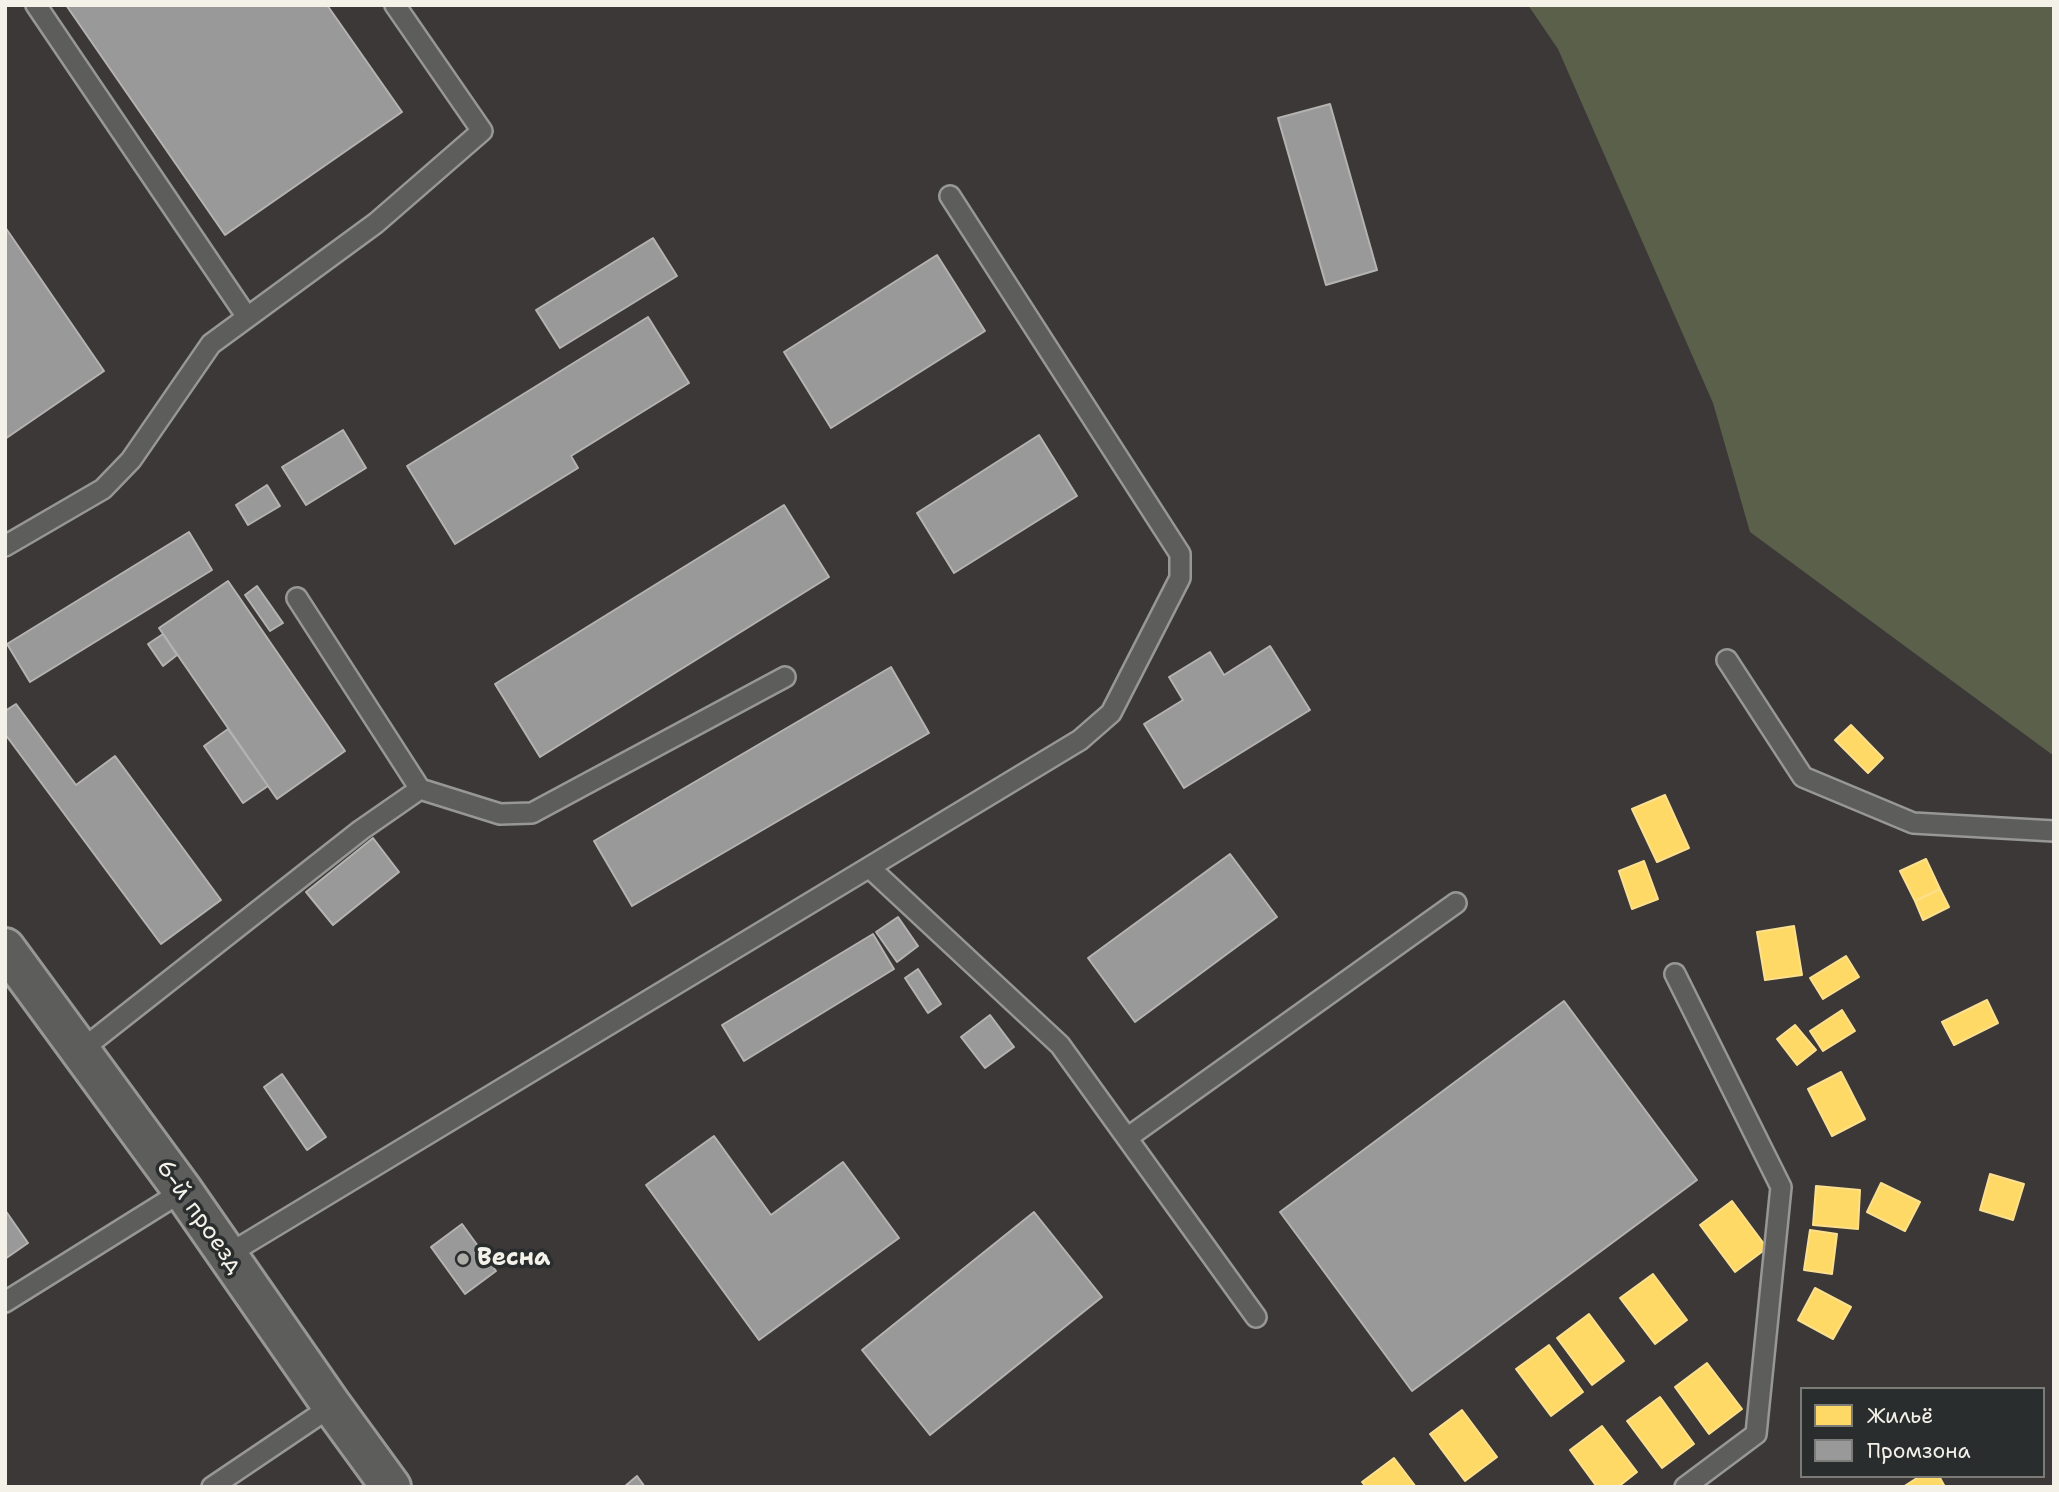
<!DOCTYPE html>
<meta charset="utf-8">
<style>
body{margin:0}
#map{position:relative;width:2059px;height:1492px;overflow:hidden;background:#2b2c2d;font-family:"Shantell Sans",sans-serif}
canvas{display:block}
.frame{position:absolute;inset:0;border:7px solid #f4f1e8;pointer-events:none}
.legend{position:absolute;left:1800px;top:1387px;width:245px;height:91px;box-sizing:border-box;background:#2a2d2e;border:2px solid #7b7b78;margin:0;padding:9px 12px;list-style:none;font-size:21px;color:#f4f1e8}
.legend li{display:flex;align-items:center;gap:14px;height:35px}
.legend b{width:35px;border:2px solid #7b7b78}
</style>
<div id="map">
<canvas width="2059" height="1492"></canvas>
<div class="frame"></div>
<ul class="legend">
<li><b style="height:19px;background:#ffd966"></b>Жильё</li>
<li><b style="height:19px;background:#999"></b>Промзона</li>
</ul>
</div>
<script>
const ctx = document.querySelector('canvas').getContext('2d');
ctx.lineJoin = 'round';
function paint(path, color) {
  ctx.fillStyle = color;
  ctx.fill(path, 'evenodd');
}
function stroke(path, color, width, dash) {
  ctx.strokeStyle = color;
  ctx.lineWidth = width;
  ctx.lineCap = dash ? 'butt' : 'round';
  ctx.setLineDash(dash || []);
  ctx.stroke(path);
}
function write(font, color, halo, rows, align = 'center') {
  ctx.font = font + ' "Shantell Sans",sans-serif';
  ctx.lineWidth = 7;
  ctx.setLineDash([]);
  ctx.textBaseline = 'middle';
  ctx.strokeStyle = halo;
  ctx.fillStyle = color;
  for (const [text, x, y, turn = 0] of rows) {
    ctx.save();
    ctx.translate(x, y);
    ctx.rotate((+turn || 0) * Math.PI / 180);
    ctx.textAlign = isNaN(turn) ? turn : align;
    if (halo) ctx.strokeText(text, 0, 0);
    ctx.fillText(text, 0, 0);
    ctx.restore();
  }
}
const built = new Path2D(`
 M 5,5 L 2054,5 L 2054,1487 L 5,1487 ZM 1802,1389 L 2043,1389 L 2043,1476 L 1802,1476 Z`);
const green = new Path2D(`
 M 1528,5 L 2054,5 L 2054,756 L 1750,532 L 1713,403 L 1558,49 Z`);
const homes = new Path2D(`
 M 1851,725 L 1883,758 L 1868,773 L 1835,740 Z
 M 1665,795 L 1689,848 L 1657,862 L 1632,809 Z
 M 1926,859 L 1940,889 L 1915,901 L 1900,871 Z
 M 1644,861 L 1658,899 L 1632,909 L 1619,871 Z
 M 1940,889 L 1949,907 L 1923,920 L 1915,901 Z
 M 1794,926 L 1802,975 L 1765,980 L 1757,932 Z
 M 1846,956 L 1859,977 L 1823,999 L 1810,978 Z
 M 1987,1000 L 1998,1023 L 1954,1045 L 1942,1022 Z
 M 1842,1010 L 1855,1031 L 1823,1051 L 1810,1031 Z
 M 1795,1025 L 1816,1050 L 1797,1065 L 1777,1039 Z
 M 1841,1072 L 1865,1119 L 1832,1136 L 1808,1089 Z
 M 1990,1174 L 2024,1184 L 2013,1220 L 1980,1210 Z
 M 1881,1183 L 1920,1202 L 1905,1231 L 1867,1212 Z
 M 1816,1186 L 1860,1190 L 1858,1229 L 1813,1225 Z
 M 1732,1201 L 1767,1248 L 1735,1272 L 1700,1225 Z
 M 1810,1230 L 1837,1234 L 1832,1274 L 1804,1270 Z
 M 1653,1274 L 1687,1320 L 1655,1344 L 1620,1298 Z
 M 1815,1288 L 1851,1307 L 1833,1339 L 1798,1320 Z
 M 1589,1314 L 1624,1361 L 1592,1385 L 1557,1338 Z
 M 1549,1345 L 1583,1392 L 1551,1416 L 1516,1369 Z
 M 1707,1363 L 1742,1409 L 1709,1434 L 1675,1387 Z
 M 1660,1397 L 1694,1444 L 1662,1468 L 1627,1421 Z
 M 1462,1410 L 1497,1457 L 1465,1481 L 1430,1434 Z
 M 1602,1426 L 1637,1472 L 1618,1487 L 1597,1487 L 1570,1450 Z
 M 1394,1458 L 1416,1487 L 1366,1487 L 1362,1482 Z
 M 1920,1476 L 1939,1476 L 1945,1487 L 1903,1487 Z`);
const industry = new Path2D(`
 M 66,5 L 327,5 L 402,112 L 225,235 Z
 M 1330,104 L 1377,270 L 1326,285 L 1278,118 Z
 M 5,227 L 104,371 L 5,439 Z
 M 653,238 L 677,276 L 560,348 L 536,310 Z
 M 937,255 L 985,331 L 831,428 L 784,352 Z
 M 648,317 L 689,383 L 571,456 L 578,468 L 455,544 L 407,466 Z
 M 343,430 L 366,468 L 306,505 L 282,467 Z
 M 1039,435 L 1077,496 L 954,573 L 917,513 Z
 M 267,485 L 280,506 L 248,525 L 236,505 Z
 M 784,505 L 829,577 L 540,757 L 495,684 Z
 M 189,532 L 212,570 L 30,682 L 7,644 Z
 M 228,581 L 345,751 L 277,799 L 159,628 Z
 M 257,586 L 283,623 L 270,631 L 245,595 Z
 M 163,634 L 177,655 L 163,666 L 148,644 Z
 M 1270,646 L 1310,710 L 1184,788 L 1144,724 L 1183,700 L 1169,677 L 1210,652 L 1224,675 Z
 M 891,667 L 929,733 L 632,906 L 594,841 Z
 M 16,704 L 76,785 L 115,756 L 221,900 L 161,944 L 5,734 L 5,711 Z
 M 228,729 L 268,786 L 243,803 L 204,746 Z
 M 373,838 L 399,872 L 333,925 L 306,892 Z
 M 1230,854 L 1277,917 L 1135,1022 L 1088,958 Z
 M 898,917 L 918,946 L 897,962 L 876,932 Z
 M 873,934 L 894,969 L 744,1061 L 722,1025 Z
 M 918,969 L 941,1004 L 928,1013 L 905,978 Z
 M 1564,1001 L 1697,1180 L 1412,1391 L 1280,1212 Z
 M 990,1015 L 1014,1047 L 985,1068 L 961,1037 Z
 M 282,1074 L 326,1137 L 307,1150 L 264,1087 Z
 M 714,1136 L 771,1215 L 843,1162 L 899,1238 L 759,1340 L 646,1185 Z
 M 5,1210 L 28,1243 L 5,1259 Z
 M 1034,1212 L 1102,1297 L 930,1435 L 862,1350 Z
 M 462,1224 L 496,1271 L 465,1294 L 431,1247 Z
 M 637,1476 L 645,1487 L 624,1487 Z`);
const lane = new Path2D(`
 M 36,5 L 247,317
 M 5,546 L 103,489 L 131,460 L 211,344 L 376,223 L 482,131 L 395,5
 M 297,598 L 420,789
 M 1727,660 L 1803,777 L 1913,823 L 2054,831
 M 870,868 L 1060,1045 L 1256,1317
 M 1675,974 L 1781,1187 L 1756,1434 L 1685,1487
 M 80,1051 L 361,830 L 420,789 L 500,814 L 532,813 L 785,677
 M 1127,1138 L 1456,903
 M 227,1255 L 1080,740 L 1111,713 L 1180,578 L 1180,554 L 950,196
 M 5,1302 L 183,1191
 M 212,1487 L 332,1406`);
const street = new Path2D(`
 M 5,948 L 183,1191 L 332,1406 L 391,1487`);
const markers = [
 [463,1259,7,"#aeaca7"]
];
const streetNames = [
 ["6-й проезд",199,1217,55]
];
const poiNames = [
 ["Весна",477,1259]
];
paint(built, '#3b3837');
paint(green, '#5a604a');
paint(homes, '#ffd966');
stroke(homes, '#fce08d', 2);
paint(industry, '#999');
stroke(industry, '#b4b3b1', 2);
stroke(lane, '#979796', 24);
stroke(street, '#979796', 44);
stroke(lane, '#5d5d5c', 19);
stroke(street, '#5d5d5c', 38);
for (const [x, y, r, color] of markers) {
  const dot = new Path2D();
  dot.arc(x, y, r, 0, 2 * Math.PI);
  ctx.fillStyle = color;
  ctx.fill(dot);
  stroke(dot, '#2a2d2e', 2.5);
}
write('24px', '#f4f1e8', '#2a2d2e', streetNames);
write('bold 24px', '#f4f1e8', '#2a2d2e', poiNames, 'left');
</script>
